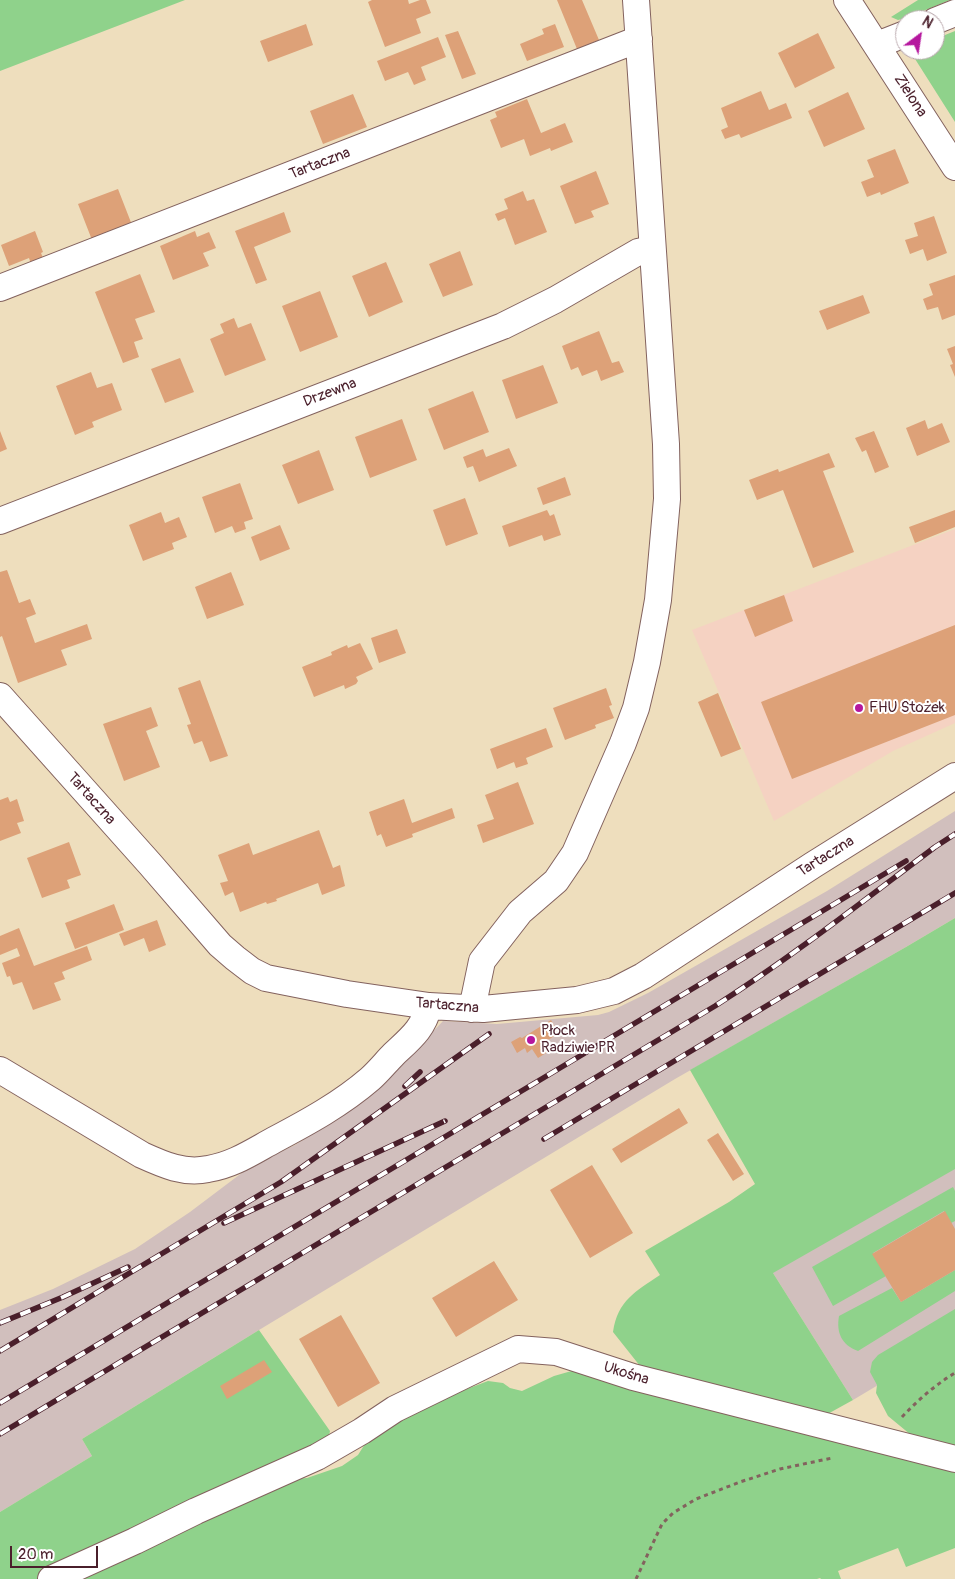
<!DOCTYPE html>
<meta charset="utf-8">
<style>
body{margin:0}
#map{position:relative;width:955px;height:1579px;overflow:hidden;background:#eedebd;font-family:Pangolin,sans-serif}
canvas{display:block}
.north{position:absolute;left:895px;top:10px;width:50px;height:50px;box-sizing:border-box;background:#fff;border:1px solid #b7a5aa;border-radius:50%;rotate:31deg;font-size:14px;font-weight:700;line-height:20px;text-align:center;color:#4a1f2b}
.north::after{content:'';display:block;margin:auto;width:18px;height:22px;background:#b5179e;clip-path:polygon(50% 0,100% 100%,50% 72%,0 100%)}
.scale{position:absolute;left:10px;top:1546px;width:88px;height:22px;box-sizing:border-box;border:2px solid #4a1f2b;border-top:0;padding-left:6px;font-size:15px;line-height:18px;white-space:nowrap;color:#4a1f2b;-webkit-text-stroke:4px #fff;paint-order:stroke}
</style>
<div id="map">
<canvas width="955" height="1579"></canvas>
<div class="north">N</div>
<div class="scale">20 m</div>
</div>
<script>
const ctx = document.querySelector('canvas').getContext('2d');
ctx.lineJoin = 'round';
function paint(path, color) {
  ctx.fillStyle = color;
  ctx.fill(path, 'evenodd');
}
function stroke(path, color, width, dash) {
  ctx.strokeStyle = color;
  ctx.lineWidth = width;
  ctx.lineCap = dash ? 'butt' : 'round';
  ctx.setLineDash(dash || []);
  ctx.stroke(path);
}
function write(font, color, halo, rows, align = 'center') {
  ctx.font = font + ' Pangolin,sans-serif';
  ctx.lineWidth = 4;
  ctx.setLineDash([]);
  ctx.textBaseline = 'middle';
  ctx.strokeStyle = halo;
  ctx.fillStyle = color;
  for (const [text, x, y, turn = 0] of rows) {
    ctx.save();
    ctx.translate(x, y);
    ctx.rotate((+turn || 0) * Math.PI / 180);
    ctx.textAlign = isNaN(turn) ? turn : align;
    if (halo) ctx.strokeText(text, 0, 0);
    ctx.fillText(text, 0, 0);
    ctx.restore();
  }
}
const built = new Path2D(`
 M 955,529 L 955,723 L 893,751 L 774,821 L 692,630 Z`);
const industrial = new Path2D(`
 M 955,811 L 955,918 L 906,947 L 675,1079 L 259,1330 L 82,1439 L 92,1456 L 0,1512 L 0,1310 L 53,1289 L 135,1249 L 190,1212 L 251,1166 L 295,1145 L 325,1126 L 392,1074 L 443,1021 L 497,1024 L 598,1015 L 609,1012 L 648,993 L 827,891 Z
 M 955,1135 L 955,1339 L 853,1400 L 761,1254 Z`);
const green = new Path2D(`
 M 0,0 L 185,0 L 0,71 Z
 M 918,0 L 950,0 L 906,18 L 898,20 L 891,17 Z
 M 955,31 L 955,122 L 910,51 L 935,50 L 935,39 Z
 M 955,918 L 955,1169 L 773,1273 L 853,1400 L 824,1416 L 640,1366 L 613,1332 C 618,1300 635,1292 660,1275 L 645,1251 L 729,1202 L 755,1184 L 690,1070 L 906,947 Z
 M 953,1187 L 955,1191 L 955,1221 L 951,1223 L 944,1211 L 873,1253 L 886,1276 L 833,1306 L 812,1267 Z
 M 955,1270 L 955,1291 L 858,1351 C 842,1345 836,1333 839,1316 L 892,1288 L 901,1302 Z
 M 955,1309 L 955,1445 L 948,1448 L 911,1435 L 888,1416 L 876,1393 L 877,1385 L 870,1372 L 872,1362 L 878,1355 Z
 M 259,1330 L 330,1431 L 328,1440 L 40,1579 L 0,1579 L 0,1512 L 92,1456 L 82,1439 Z
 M 575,1370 L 955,1465 L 955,1548 L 906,1567 L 898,1548 L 838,1571 L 841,1579 L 821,1579 L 820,1578 L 817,1579 L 69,1579 L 281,1480 L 307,1478 L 342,1466 L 358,1455 L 370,1436 L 451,1395 L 488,1381 L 503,1383 L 510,1388 L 522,1391 L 554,1376 Z`);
const building = new Path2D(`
 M 372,0 L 408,0 L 409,4 L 420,0 L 426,0 L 431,13 L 416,19 L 421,33 L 385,47 L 368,2 Z
 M 557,0 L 582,0 L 599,40 L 577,49 Z
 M 306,24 L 313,45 L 268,62 L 260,41 Z
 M 555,24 L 564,47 L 527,61 L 520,44 L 544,34 L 542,29 Z
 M 458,31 L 476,74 L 462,79 L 445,35 Z
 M 818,33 L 835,68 L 795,88 L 778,53 Z
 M 438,37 L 446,57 L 421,67 L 426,80 L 414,85 L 408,72 L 385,81 L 377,61 Z
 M 761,91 L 769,110 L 786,103 L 792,118 L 741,138 L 739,134 L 725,139 L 721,130 L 728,127 L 721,108 Z
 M 848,92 L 865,129 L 824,147 L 808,111 Z
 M 353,94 L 367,127 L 323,144 L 310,111 Z
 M 527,99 L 541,133 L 565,123 L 573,142 L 551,151 L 550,148 L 530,156 L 524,139 L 501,148 L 490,120 L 497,117 L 495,112 Z
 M 895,149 L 909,183 L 881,195 L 880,192 L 867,197 L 861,182 L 874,177 L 867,160 Z
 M 596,171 L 609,204 L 591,211 L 594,217 L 575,224 L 560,186 Z
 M 118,189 L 132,225 L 92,240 L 78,204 Z
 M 523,191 L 527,201 L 534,199 L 547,232 L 515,245 L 505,218 L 498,221 L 495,214 L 508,209 L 504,199 Z
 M 284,212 L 291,232 L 254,247 L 267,280 L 256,284 L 235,231 Z
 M 934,216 L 947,253 L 927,261 L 923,249 L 910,254 L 905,240 L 918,236 L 914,223 Z
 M 35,231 L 43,252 L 41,253 L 43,258 L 31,264 L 29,258 L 9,266 L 1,245 Z
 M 195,231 L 197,237 L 209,232 L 216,248 L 203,253 L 209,266 L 173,280 L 160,246 Z
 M 460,251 L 473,285 L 443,297 L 429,264 Z
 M 386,262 L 403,302 L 369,317 L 352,276 Z
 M 140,274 L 155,312 L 135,319 L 143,339 L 134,342 L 139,357 L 123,363 L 95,292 Z
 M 955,275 L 955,315 L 942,320 L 938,307 L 927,310 L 923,299 L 933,295 L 929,284 Z
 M 320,291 L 338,337 L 300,352 L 282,306 Z
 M 863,295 L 870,313 L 827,330 L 819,311 Z
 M 234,318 L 238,328 L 251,323 L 266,360 L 225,376 L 210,339 L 224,333 L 220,324 Z
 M 599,331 L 612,363 L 619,361 L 624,372 L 601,381 L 597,370 L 582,376 L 578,367 L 571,370 L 562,346 Z
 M 955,346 L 955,377 L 950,365 L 953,364 L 947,349 Z
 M 180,358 L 194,392 L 165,403 L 151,369 Z
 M 543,365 L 558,403 L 516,419 L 502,380 Z
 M 91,372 L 97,388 L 112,383 L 122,410 L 92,422 L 94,427 L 75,435 L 56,386 Z
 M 473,391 L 489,432 L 444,450 L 428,409 Z
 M 402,419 L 417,460 L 370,478 L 355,437 Z
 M 925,420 L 928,429 L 942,423 L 950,442 L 917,456 L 906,428 Z
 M 0,431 L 7,449 L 0,452 Z
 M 874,431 L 889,467 L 875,473 L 866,450 L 862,452 L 855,438 Z
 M 509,448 L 517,466 L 479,482 L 473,466 L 467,468 L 463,457 L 483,449 L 486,457 Z
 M 319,450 L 334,490 L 298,504 L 282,465 Z
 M 829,453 L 835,467 L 823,471 L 854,552 L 813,568 L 783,490 L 757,500 L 749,480 L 778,469 L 779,472 Z
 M 565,477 L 571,495 L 543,505 L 537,488 Z
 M 240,483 L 253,519 L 244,522 L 246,529 L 235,533 L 232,526 L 215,533 L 202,497 Z
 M 465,498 L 478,534 L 446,546 L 433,510 Z
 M 547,510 L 550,516 L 554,514 L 561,535 L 544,541 L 542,535 L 509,547 L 502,526 Z
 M 955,510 L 955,527 L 915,543 L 909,527 Z
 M 161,512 L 165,523 L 179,517 L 187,537 L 172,543 L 174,549 L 143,561 L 129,525 Z
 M 280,525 L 290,549 L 260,561 L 251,537 Z
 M 7,570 L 19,603 L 30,599 L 36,614 L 26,618 L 35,643 L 87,624 L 92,639 L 61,650 L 67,665 L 18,683 L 2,636 L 0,637 L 0,572 Z
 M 231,572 L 244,605 L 207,619 L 195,587 Z
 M 784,595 L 793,621 L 755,637 L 744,610 Z
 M 955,625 L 955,715 L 792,779 L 761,702 Z
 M 397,629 L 406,653 L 379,663 L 371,638 Z
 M 360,643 L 373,669 L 356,677 L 358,681 L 356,684 L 345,689 L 344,685 L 314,697 L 302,667 L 332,655 L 331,652 L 347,645 L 348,648 Z
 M 200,680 L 228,756 L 210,762 L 202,741 L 194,744 L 187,725 L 191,724 L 178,688 Z
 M 606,688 L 612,705 L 609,706 L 614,718 L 595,725 L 596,728 L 565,740 L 553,708 Z
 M 718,693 L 741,749 L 721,757 L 698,702 Z
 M 151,707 L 158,726 L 146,731 L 160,767 L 124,781 L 103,724 Z
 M 546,728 L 553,747 L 526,758 L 528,764 L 516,768 L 514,762 L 497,769 L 490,749 Z
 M 518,782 L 534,824 L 483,843 L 477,825 L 494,819 L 485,795 Z
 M 8,797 L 10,802 L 17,799 L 24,821 L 17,823 L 21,833 L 0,841 L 0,800 Z
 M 404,799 L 412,823 L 452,808 L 455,818 L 412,834 L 413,837 L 386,847 L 381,834 L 377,836 L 369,812 Z
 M 319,830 L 333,868 L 340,865 L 345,886 L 322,895 L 318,883 L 276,899 L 277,901 L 267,904 L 266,902 L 240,912 L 233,892 L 225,896 L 220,883 L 228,881 L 218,855 L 249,843 L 253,855 Z
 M 69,842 L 81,875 L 67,880 L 70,888 L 42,898 L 27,858 Z
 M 114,904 L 124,930 L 75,949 L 65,923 Z
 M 157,920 L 166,945 L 149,952 L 144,938 L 124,946 L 119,934 Z
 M 19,928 L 34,966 L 87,946 L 92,960 L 62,972 L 65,979 L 54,983 L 61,1000 L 33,1010 L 22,982 L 13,985 L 10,976 L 7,977 L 2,963 L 20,956 L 17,948 L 0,955 L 0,936 Z
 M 551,1020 L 559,1033 L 545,1042 L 551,1050 L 538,1058 L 532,1049 L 527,1053 L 525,1048 L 517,1053 L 511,1042 L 520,1037 L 522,1038 Z
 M 679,1108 L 688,1123 L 621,1163 L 612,1149 Z
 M 718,1133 L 744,1174 L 733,1181 L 707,1140 Z
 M 592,1165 L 633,1233 L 590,1258 L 550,1190 Z
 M 945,1211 L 955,1229 L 955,1270 L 901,1302 L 872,1254 Z
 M 494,1261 L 518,1300 L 456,1337 L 432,1298 Z
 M 341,1315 L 380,1383 L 338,1407 L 299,1339 Z
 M 264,1360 L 272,1372 L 227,1399 L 220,1386 Z`);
const path = new Path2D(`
 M 902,1417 C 918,1400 935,1385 955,1373
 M 636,1579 L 662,1524 L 673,1513 L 696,1499 L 740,1482 L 780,1469 L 832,1458`);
const minor = new Path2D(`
 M 847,0 L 955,167
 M 935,21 L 955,13
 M 877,45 L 905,34
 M 0,288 L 639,39
 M 0,521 L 503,326 L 555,300 L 638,252 L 652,249
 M 0,696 L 150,864 L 220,945 L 235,958 L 252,971 L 266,978 L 347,994 L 429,1006 L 483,1009 L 577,1000 L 614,991 L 643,976 L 813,865 L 955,776
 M 472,1009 L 482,961 L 520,912 L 556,881 L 575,853 L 623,743 L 636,708 L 647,662 L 658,600 L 667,499 L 666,444 L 636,0
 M 0,1070 L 142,1155 C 164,1165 184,1174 208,1169 C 233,1165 252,1152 274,1140 C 308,1122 341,1104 370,1079 C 379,1071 386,1062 394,1054 C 411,1038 423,1029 429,1006
 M 51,1579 L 135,1541 L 196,1511 L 317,1457 L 362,1431 L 395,1409 L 518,1349 L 556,1352 L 633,1377 L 955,1459`);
const rail = new Path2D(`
 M 405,1086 L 420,1072
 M 544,1139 L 955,893
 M 224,1223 L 445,1121
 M 0,1323 L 63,1297 L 128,1267
 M 0,1351 L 281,1182 L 489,1034
 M 0,1403 L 906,861
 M 0,1434 L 715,1006 C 792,957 863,901 935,847 L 955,834`);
const markers = [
 [859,708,5,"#b5179e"],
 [531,1040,5,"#b5179e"]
];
const streetNames = [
 ["Zielona",910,96,57],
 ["Tartaczna",320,164,-21],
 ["Drzewna",330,393,-21],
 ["Tartaczna",91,799,48],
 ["Tartaczna",826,857,-32],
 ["Tartaczna",447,1006,5],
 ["Ukośna",626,1374,17]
];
const poiNames = [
 ["FHU Stożek",869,708],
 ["Płock",541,1031],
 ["Radziwie PR",541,1048]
];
paint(built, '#f5d2c2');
paint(industrial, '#d1bfbd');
paint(green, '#8fd28b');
paint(building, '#dda178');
stroke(minor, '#83625e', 28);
stroke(path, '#83625e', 3, [4, 4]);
stroke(minor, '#fff', 26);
stroke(rail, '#4a1f2b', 5.5);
stroke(rail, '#fff', 4, [11]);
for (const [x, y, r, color] of markers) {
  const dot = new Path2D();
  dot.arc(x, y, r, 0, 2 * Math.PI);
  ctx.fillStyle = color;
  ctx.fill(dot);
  stroke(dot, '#fff', 2);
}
write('15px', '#4a1f2b', '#fff', streetNames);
write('15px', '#4a1f2b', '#fff', poiNames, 'left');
</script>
